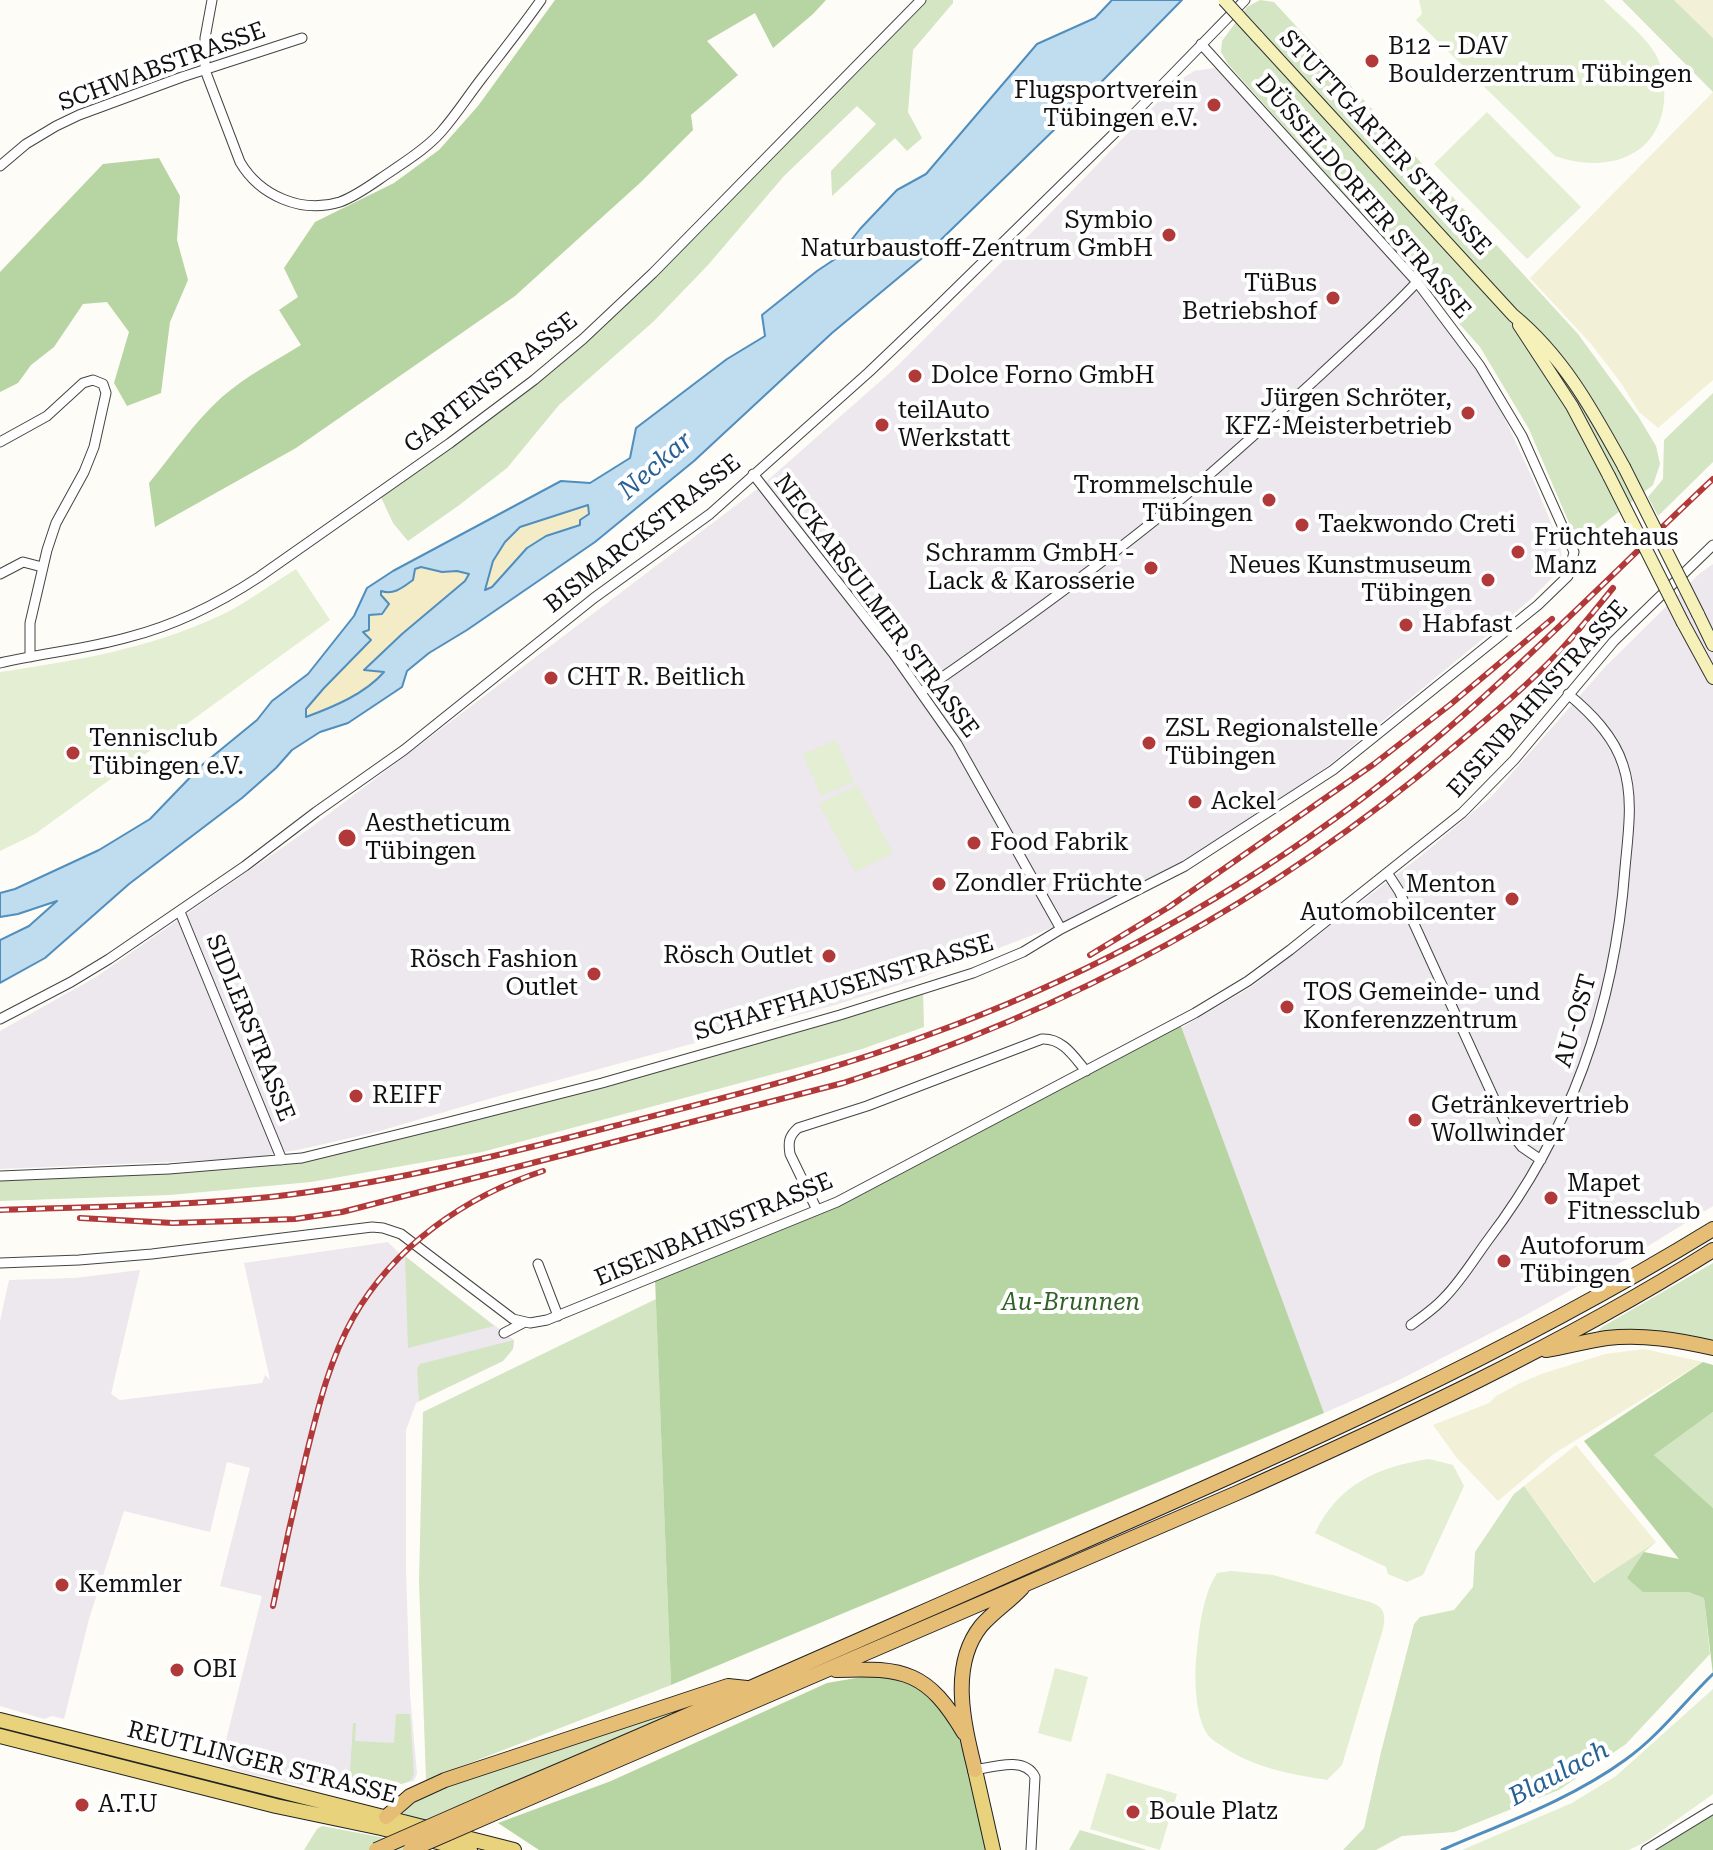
<!DOCTYPE html>
<meta charset="utf-8">
<style>
body{margin:0}
canvas{display:block;background:#fefcf6}
</style>
<canvas width="1713" height="1850"></canvas>
<script>
const ctx = document.querySelector('canvas').getContext('2d');
ctx.lineJoin = 'round';
function paint(path, color) {
  ctx.fillStyle = color;
  ctx.fill(path, 'evenodd');
}
function stroke(path, color, width, dash) {
  ctx.strokeStyle = color;
  ctx.lineWidth = width;
  ctx.lineCap = dash ? 'butt' : 'round';
  ctx.setLineDash(dash || []);
  ctx.stroke(path);
}
function write(font, color, halo, rows, align = 'center') {
  ctx.font = font + ' "Roboto Serif",serif';
  ctx.lineWidth = 8;
  ctx.setLineDash([]);
  ctx.textBaseline = 'middle';
  ctx.strokeStyle = halo;
  ctx.fillStyle = color;
  for (const [text, x, y, turn = 0] of rows) {
    ctx.save();
    ctx.translate(x, y);
    ctx.rotate((+turn || 0) * Math.PI / 180);
    ctx.textAlign = isNaN(turn) ? turn : align;
    if (halo) ctx.strokeText(text, 0, 0);
    ctx.fillText(text, 0, 0);
    ctx.restore();
  }
}
const industrial = new Path2D(`
 M 1214,68 L 1224,72 L 1425,299 L 1476,367 L 1504,417 L 1535,484 L 1560,545 L 1562,558 L 1554,576 L 1530,600 L 1328,766 L 1185,862 L 1136,888 L 1051,928 L 918,979 L 835,1005 L 492,1098 L 376,1132 L 302,1149 L 257,1157 L 217,1160 L 0,1169 L 0,1031 L 96,977 L 309,829 L 760,487 L 893,370 L 1037,227 L 1178,81 L 1194,71 Z
 M 1713,564 L 1713,1206 L 1627,1259 L 1524,1316 L 1397,1381 L 1324,1413 L 1181,1028 L 1251,987 L 1422,855 L 1491,797 L 1605,667 L 1699,574 Z
 M 388,1242 L 398,1252 L 514,1340 L 513,1349 L 503,1361 L 416,1403 L 406,1430 L 406,1569 L 410,1694 L 417,1774 L 414,1781 L 363,1789 L 319,1789 L 244,1773 L 220,1764 L 262,1596 L 220,1586 L 250,1468 L 227,1462 L 210,1532 L 124,1511 L 89,1619 L 64,1719 L 52,1716 L 44,1719 L 0,1706 L 0,1321 L 9,1280 L 75,1278 L 140,1270 L 111,1394 L 120,1400 L 262,1383 L 265,1375 L 270,1380 L 244,1263 Z`);
const farmland = new Path2D(`
 M 1674,0 L 1713,0 L 1713,38 Z
 M 1713,92 L 1713,380 L 1658,428 L 1639,412 L 1621,383 L 1591,344 L 1530,278 Z
 M 1644,1349 L 1703,1362 L 1555,1453 L 1498,1501 L 1456,1457 L 1433,1425 L 1489,1403 L 1496,1396 L 1520,1383 L 1544,1373 L 1605,1354 Z
 M 1576,1445 L 1656,1542 L 1595,1583 L 1524,1486 Z`);
const green = new Path2D(`
 M 921,0 L 953,0 L 953,3 L 913,50 L 908,112 L 922,138 L 907,151 L 895,138 L 832,196 L 831,171 L 876,124 L 857,106 L 784,176 L 708,265 L 654,321 L 559,405 L 507,468 L 458,506 L 408,541 L 393,523 L 379,493 L 583,339 Z
 M 1260,0 L 1274,2 L 1578,334 L 1638,416 L 1656,446 L 1660,464 L 1653,485 L 1578,544 L 1529,429 L 1480,347 L 1228,64 L 1221,52 L 1222,41 L 1247,7 Z
 M 1622,0 L 1674,0 L 1713,38 L 1713,92 Z
 M 1713,393 L 1713,462 L 1658,516 L 1648,497 L 1663,479 L 1664,440 Z
 M 923,990 L 924,1027 L 862,1049 L 800,1067 L 482,1152 L 311,1182 L 170,1195 L 0,1201 L 0,1176 L 273,1161 L 445,1123 Z
 M 405,1256 L 494,1326 L 408,1348 Z
 M 1713,1263 L 1713,1342 L 1598,1331 L 1602,1327 Z
 M 656,1299 L 671,1685 L 426,1780 L 419,1581 L 423,1412 Z
 M 514,1340 L 513,1349 L 503,1361 L 419,1401 L 417,1369 L 420,1364 Z
 M 1713,1412 L 1713,1508 L 1654,1455 Z
 M 1524,1486 L 1594,1583 L 1656,1542 L 1644,1552 L 1643,1592 L 1688,1592 L 1704,1598 L 1710,1654 L 1626,1744 L 1559,1790 L 1454,1832 L 1402,1836 L 1376,1850 L 1343,1850 L 1364,1828 L 1381,1752 L 1414,1624 L 1420,1617 L 1454,1610 L 1473,1587 L 1475,1552 L 1514,1494 Z
 M 690,1704 L 691,1706 L 424,1820 L 404,1814 C 405,1802 421,1797 431,1791 Z
 M 396,1714 L 410,1714 L 414,1774 C 413,1776 412,1778 411,1780 C 403,1787 361,1789 349,1789 L 353,1723 L 356,1723 L 355,1741 L 394,1743 Z
 M 322,1826 L 380,1837 L 417,1850 L 304,1850 L 317,1829 Z
 M 1080,1830 L 1147,1850 L 1069,1850 Z`);
const forest = new Path2D(`
 M 555,0 L 826,0 L 813,14 L 773,48 L 755,13 L 707,41 L 738,75 L 691,115 L 693,130 L 641,182 L 515,296 L 296,448 L 155,527 L 149,483 C 173,454 195,421 222,397 C 246,376 275,361 301,345 L 279,310 L 298,297 L 284,268 L 315,222 L 394,183 L 439,150 L 478,106 Z
 M 159,158 L 180,196 L 177,240 L 188,280 L 170,322 L 161,393 L 127,406 L 114,383 L 129,332 L 107,302 L 83,304 L 54,347 L 31,365 L 18,383 L 0,392 L 0,272 L 103,164 Z
 M 1179,1021 L 1324,1413 L 671,1685 L 655,1278 L 837,1202 Z
 M 1703,1362 L 1713,1365 L 1713,1412 L 1654,1455 L 1713,1508 L 1713,1675 L 1704,1598 L 1688,1592 L 1643,1592 L 1627,1578 L 1644,1552 L 1679,1559 L 1584,1441 Z
 M 897,1671 L 909,1675 L 967,1739 L 993,1850 L 539,1850 L 498,1823 L 611,1781 L 827,1683 Z
 M 1713,1815 L 1713,1850 L 1655,1850 Z`);
const sand = new Path2D(`
 M 588,505 L 590,514 L 580,520 L 580,525 L 527,548 L 492,587 L 485,591 L 493,561 L 505,542 L 520,527 Z
 M 421,567 L 442,572 L 457,571 L 469,574 L 465,581 L 365,669 L 385,672 L 371,686 L 339,703 L 306,717 C 306,698 356,657 370,640 L 362,632 L 369,614 L 381,595 L 381,591 L 413,574 L 415,569 Z`);
const pitch = new Path2D(`
 M 1419,0 L 1604,0 C 1620,17 1649,38 1658,59 C 1664,72 1665,88 1664,102 C 1658,160 1603,173 1555,156 L 1416,20 L 1422,14 Z
 M 1487,112 L 1581,207 L 1527,259 L 1434,164 Z
 M 296,569 L 330,620 L 35,834 L 0,851 L 0,672 C 74,661 148,649 217,617 C 244,605 270,585 296,569 Z
 M 836,740 L 854,782 L 821,796 L 803,754 Z
 M 857,785 L 893,853 L 855,872 L 819,804 Z
 M 1429,1459 L 1453,1465 L 1464,1486 L 1423,1575 L 1407,1582 L 1388,1574 L 1386,1567 L 1315,1533 C 1338,1484 1378,1467 1429,1459 Z
 M 1231,1571 L 1273,1575 L 1370,1602 C 1385,1607 1386,1615 1383,1629 L 1342,1765 L 1327,1780 C 1290,1774 1254,1768 1222,1746 C 1217,1743 1211,1739 1208,1735 C 1194,1716 1194,1672 1197,1650 C 1200,1624 1203,1595 1217,1573 Z
 M 1055,1668 L 1088,1677 L 1071,1742 L 1038,1733 Z
 M 1713,1689 L 1713,1794 L 1647,1841 L 1629,1850 L 1462,1850 L 1572,1803 L 1616,1776 Z
 M 1107,1773 L 1177,1794 L 1160,1850 L 1090,1829 Z`);
const water = new Path2D(`
 M 1112,0 L 1182,0 L 1058,126 L 921,259 L 832,333 L 694,461 L 595,542 L 467,630 L 429,653 L 407,671 L 402,687 L 348,723 L 320,732 L 292,750 L 276,768 L 242,798 L 129,884 L 45,958 L 0,983 L 0,940 L 29,926 L 57,901 L 18,914 L 0,917 L 0,893 L 15,889 L 99,850 L 150,819 L 202,765 L 257,720 L 272,701 L 308,674 L 354,616 L 367,588 L 393,571 L 561,481 L 590,483 L 630,458 L 636,428 L 727,359 L 765,336 L 762,315 L 817,271 L 838,257 L 860,229 L 897,190 L 926,174 L 1037,44 L 1095,18 ZM 588,505 L 589,514 L 580,520 L 580,525 L 546,536 L 527,548 L 492,587 L 485,590 L 493,561 L 505,542 L 520,527 ZM 421,567 L 442,572 L 457,571 L 469,574 L 465,581 L 402,634 L 364,670 L 384,672 C 365,694 333,707 306,717 L 306,709 L 324,688 L 371,640 L 363,632 L 369,630 L 369,615 L 382,614 L 389,604 L 381,595 L 381,591 C 394,595 402,588 413,580 L 415,569 Z`);
const stream = new Path2D(`
 M 1442,1850 C 1504,1823 1570,1800 1625,1760 C 1659,1736 1683,1703 1713,1674`);
const minor = new Path2D(`
 M 212,0 L 205,38 L 205,70 L 240,162 C 260,196 302,214 340,202 C 359,195 376,181 393,170 C 409,159 428,147 441,132 C 456,115 468,96 482,78 C 502,52 522,27 541,0
 M 0,166 L 26,144 L 56,126 L 79,115 L 182,77 L 302,38
 M 0,442 L 47,416 L 83,383 L 93,380 L 103,384 L 106,393 L 94,447 L 84,472 L 56,523 L 47,550 L 30,623 L 30,657
 M 753,474 L 893,653 L 957,744 L 1061,929
 M 0,574 L 23,562 L 42,567
 M 0,663 C 43,653 87,649 129,637 C 176,625 218,604 259,577 L 450,443 L 534,380 L 583,339 L 653,273 L 921,0
 M 921,692 C 1008,632 1093,571 1175,504 C 1223,464 1270,421 1316,379 C 1350,347 1385,316 1417,282
 M 1388,874 L 1399,891 L 1508,1129 L 1522,1147 L 1541,1160
 M 180,912 L 282,1160
 M 0,1019 L 71,982 L 109,959 L 245,866 L 316,812 L 404,750 L 594,598 L 710,514 L 869,372 L 935,309 L 1132,116 L 1245,0
 M 0,1176 L 169,1169 L 302,1158 L 445,1123 L 602,1083 L 840,1015 L 973,973 L 1023,952 L 1061,929 L 1185,866 L 1333,770 L 1538,605 L 1568,576 L 1574,552 L 1522,436 L 1480,366 L 1417,282 L 1201,44
 M 817,1210 L 790,1154 C 788,1142 789,1136 798,1128 L 867,1106 L 1042,1039 C 1063,1038 1074,1057 1086,1071
 M 0,1263 L 79,1260 L 152,1254 L 372,1227 L 383,1228 L 401,1234 L 513,1319 L 530,1323 L 547,1320 L 837,1202 L 1195,1013 L 1248,981 L 1290,950 L 1462,813 L 1514,760 L 1614,641 L 1713,545
 M 538,1264 L 558,1316
 M 1411,1325 C 1422,1317 1435,1308 1444,1298 C 1461,1281 1474,1259 1488,1240 C 1572,1130 1615,1005 1625,868 C 1628,834 1634,798 1623,765 C 1614,736 1591,713 1568,694
 M 504,1333 L 525,1322
 M 975,1770 C 993,1767 1025,1756 1035,1777 L 1031,1850
 M 1646,1850 L 1713,1809`);
const secondary = new Path2D(`
 M 1257,36 L 1513,315 C 1564,357 1593,411 1624,467
 M 1519,325 L 1572,406 L 1609,476
 M 1698,614 L 1713,645
 M 1683,623 L 1713,678`);
const primary = new Path2D(`
 M 0,1720 L 514,1850
 M 0,1736 L 276,1806 L 381,1828 L 470,1850
 M 975,1770 L 993,1850`);
const trunk = new Path2D(`
 M 1546,1350 C 1566,1347 1586,1341 1607,1338 C 1643,1334 1678,1340 1713,1348
 M 836,1670 C 905,1667 928,1672 964,1733
 M 975,1770 C 964,1725 949,1666 981,1626 C 993,1612 1009,1602 1022,1588
 M 499,1796 C 685,1718 870,1635 1055,1554 C 1279,1456 1504,1357 1713,1229
 M 504,1809 L 1237,1493 C 1400,1420 1562,1345 1713,1250
 M 386,1817 L 410,1796 L 445,1780 L 728,1686 L 747,1688`);
const rail = new Path2D(`
 M 1090,955 L 1169,907 L 1374,764 L 1451,704 L 1552,619
 M 0,1210 C 90,1207 180,1206 270,1197 C 385,1184 498,1156 610,1127 C 716,1100 822,1074 925,1036 C 1070,984 1208,911 1333,820 C 1472,720 1589,595 1713,479
 M 80,1218 L 173,1223 L 295,1219 L 342,1212 L 843,1083 C 1068,1011 1269,903 1450,750 C 1487,719 1525,688 1558,653 C 1578,632 1595,610 1613,588
 M 273,1606 C 283,1556 294,1506 306,1456 C 318,1408 329,1361 353,1318 C 394,1246 466,1196 543,1171`);
const secondaryBridge = new Path2D(`
 M 1224,0 L 1257,36
 M 1624,467 L 1698,614
 M 1609,476 L 1683,623`);
const trunkBridge = new Path2D(`
 M 376,1850 L 499,1796
 M 410,1850 L 504,1809`);
const markers = [
 [1372,61,8,"#b1393a"],
 [1214,105,8,"#b1393a"],
 [1169,235,8,"#b1393a"],
 [1333,298,8,"#b1393a"],
 [915,376,8,"#b1393a"],
 [1468,413,8,"#b1393a"],
 [882,425,8,"#b1393a"],
 [1269,500,8,"#b1393a"],
 [1302,525,8,"#b1393a"],
 [1518,552,8,"#b1393a"],
 [1151,568,8,"#b1393a"],
 [1488,580,8,"#b1393a"],
 [1406,625,8,"#b1393a"],
 [551,678,8,"#b1393a"],
 [1149,743,8,"#b1393a"],
 [73,753,8,"#b1393a"],
 [1195,802,8,"#b1393a"],
 [347,838,10,"#b1393a"],
 [974,843,8,"#b1393a"],
 [939,884,8,"#b1393a"],
 [1512,899,8,"#b1393a"],
 [829,956,8,"#b1393a"],
 [594,974,8,"#b1393a"],
 [1287,1007,8,"#b1393a"],
 [356,1096,8,"#b1393a"],
 [1415,1120,8,"#b1393a"],
 [1551,1198,8,"#b1393a"],
 [1504,1261,8,"#b1393a"],
 [62,1585,8,"#b1393a"],
 [177,1670,8,"#b1393a"],
 [82,1805,8,"#b1393a"],
 [1133,1812,8,"#b1393a"]
];
const poiNames = [
 ["B12 – DAV",1388,47],
 ["Boulderzentrum Tübingen",1388,75],
 ["Flugsportverein",1198,91,"right"],
 ["Tübingen e.V.",1198,119,"right"],
 ["Symbio",1153,221,"right"],
 ["Naturbaustoff-Zentrum GmbH",1153,249,"right"],
 ["TüBus",1317,284,"right"],
 ["Betriebshof",1317,312,"right"],
 ["Dolce Forno GmbH",931,376],
 ["Jürgen Schröter,",1452,399,"right"],
 ["KFZ-Meisterbetrieb",1452,427,"right"],
 ["teilAuto",898,411],
 ["Werkstatt",898,439],
 ["Trommelschule",1253,486,"right"],
 ["Tübingen",1253,514,"right"],
 ["Taekwondo Creti",1318,525],
 ["Früchtehaus",1534,538],
 ["Manz",1534,566],
 ["Schramm GmbH -",1135,554,"right"],
 ["Lack & Karosserie",1135,582,"right"],
 ["Neues Kunstmuseum",1472,566,"right"],
 ["Tübingen",1472,594,"right"],
 ["Habfast",1422,625],
 ["CHT R. Beitlich",567,678],
 ["ZSL Regionalstelle",1165,729],
 ["Tübingen",1165,757],
 ["Tennisclub",89,739],
 ["Tübingen e.V.",89,767],
 ["Ackel",1211,802],
 ["Aestheticum",365,824],
 ["Tübingen",365,852],
 ["Food Fabrik",990,843],
 ["Zondler Früchte",955,884],
 ["Menton",1496,885,"right"],
 ["Automobilcenter",1496,913,"right"],
 ["Rösch Outlet",813,956,"right"],
 ["Rösch Fashion",578,960,"right"],
 ["Outlet",578,988,"right"],
 ["TOS Gemeinde- und",1303,993],
 ["Konferenzzentrum",1303,1021],
 ["REIFF",372,1096],
 ["Getränkevertrieb",1431,1106],
 ["Wollwinder",1431,1134],
 ["Mapet",1567,1184],
 ["Fitnessclub",1567,1212],
 ["Autoforum",1520,1247],
 ["Tübingen",1520,1275],
 ["Kemmler",78,1585],
 ["OBI",193,1670],
 ["A.T.U",98,1805],
 ["Boule Platz",1149,1812]
];
const streetNames = [
 ["SCHWABSTRASSE",162,67,-20],
 ["STUTTGARTER STRASSE",1385,143,47],
 ["DÜSSELDORFER STRASSE",1363,197,49],
 ["GARTENSTRASSE",491,383,-38],
 ["BISMARCKSTRASSE",643,534,-38],
 ["NECKARSULMER STRASSE",876,606,53],
 ["EISENBAHNSTRASSE",1538,699,-48],
 ["SCHAFFHAUSENSTRASSE",844,988,-17],
 ["AU-OST",1576,1021,-74],
 ["SIDLERSTRASSE",250,1028,68],
 ["EISENBAHNSTRASSE",714,1230,-23],
 ["REUTLINGER STRASSE",262,1763,14]
];
const parkNames = [
 ["Au-Brunnen",1071,1303]
];
const waterNames = [
 ["Neckar",656,466,-41],
 ["Blaulach",1559,1774,-28]
];
paint(industrial, '#ede7ee');
paint(farmland, '#f2f1d8');
paint(green, '#d3e5c2');
paint(forest, '#b7d4a3');
paint(sand, '#f4ecc7');
paint(pitch, '#e3eed3');
paint(water, '#c0dcef');
stroke(water, '#508ebe', 2);
stroke(stream, '#508ebe', 3);
stroke(minor, '#444', 11);
stroke(secondary, '#333', 14);
stroke(primary, '#222', 16);
stroke(trunk, '#222', 16);
stroke(minor, '#fff', 9);
stroke(secondary, '#f5f1b9', 12);
stroke(primary, '#e8d27b', 14);
stroke(trunk, '#e6bd75', 14);
stroke(rail, '#b1393a', 6);
stroke(rail, '#fff', 3, [9]);
stroke(secondaryBridge, '#333', 14, []);
stroke(trunkBridge, '#222', 16, []);
stroke(secondaryBridge, '#f5f1b9', 12);
stroke(trunkBridge, '#e6bd75', 14);
for (const [x, y, r, color] of markers) {
  const dot = new Path2D();
  dot.arc(x, y, r, 0, 2 * Math.PI);
  ctx.fillStyle = color;
  ctx.fill(dot);
  stroke(dot, '#fff', 3);
}
write('24px', '#111', '#fff', poiNames, 'left');
write('24px', '#111', '#fff', streetNames);
write('italic 24px', '#326128', '#fff', parkNames);
write('italic 26px', '#286194', '#fff', waterNames);
</script>
